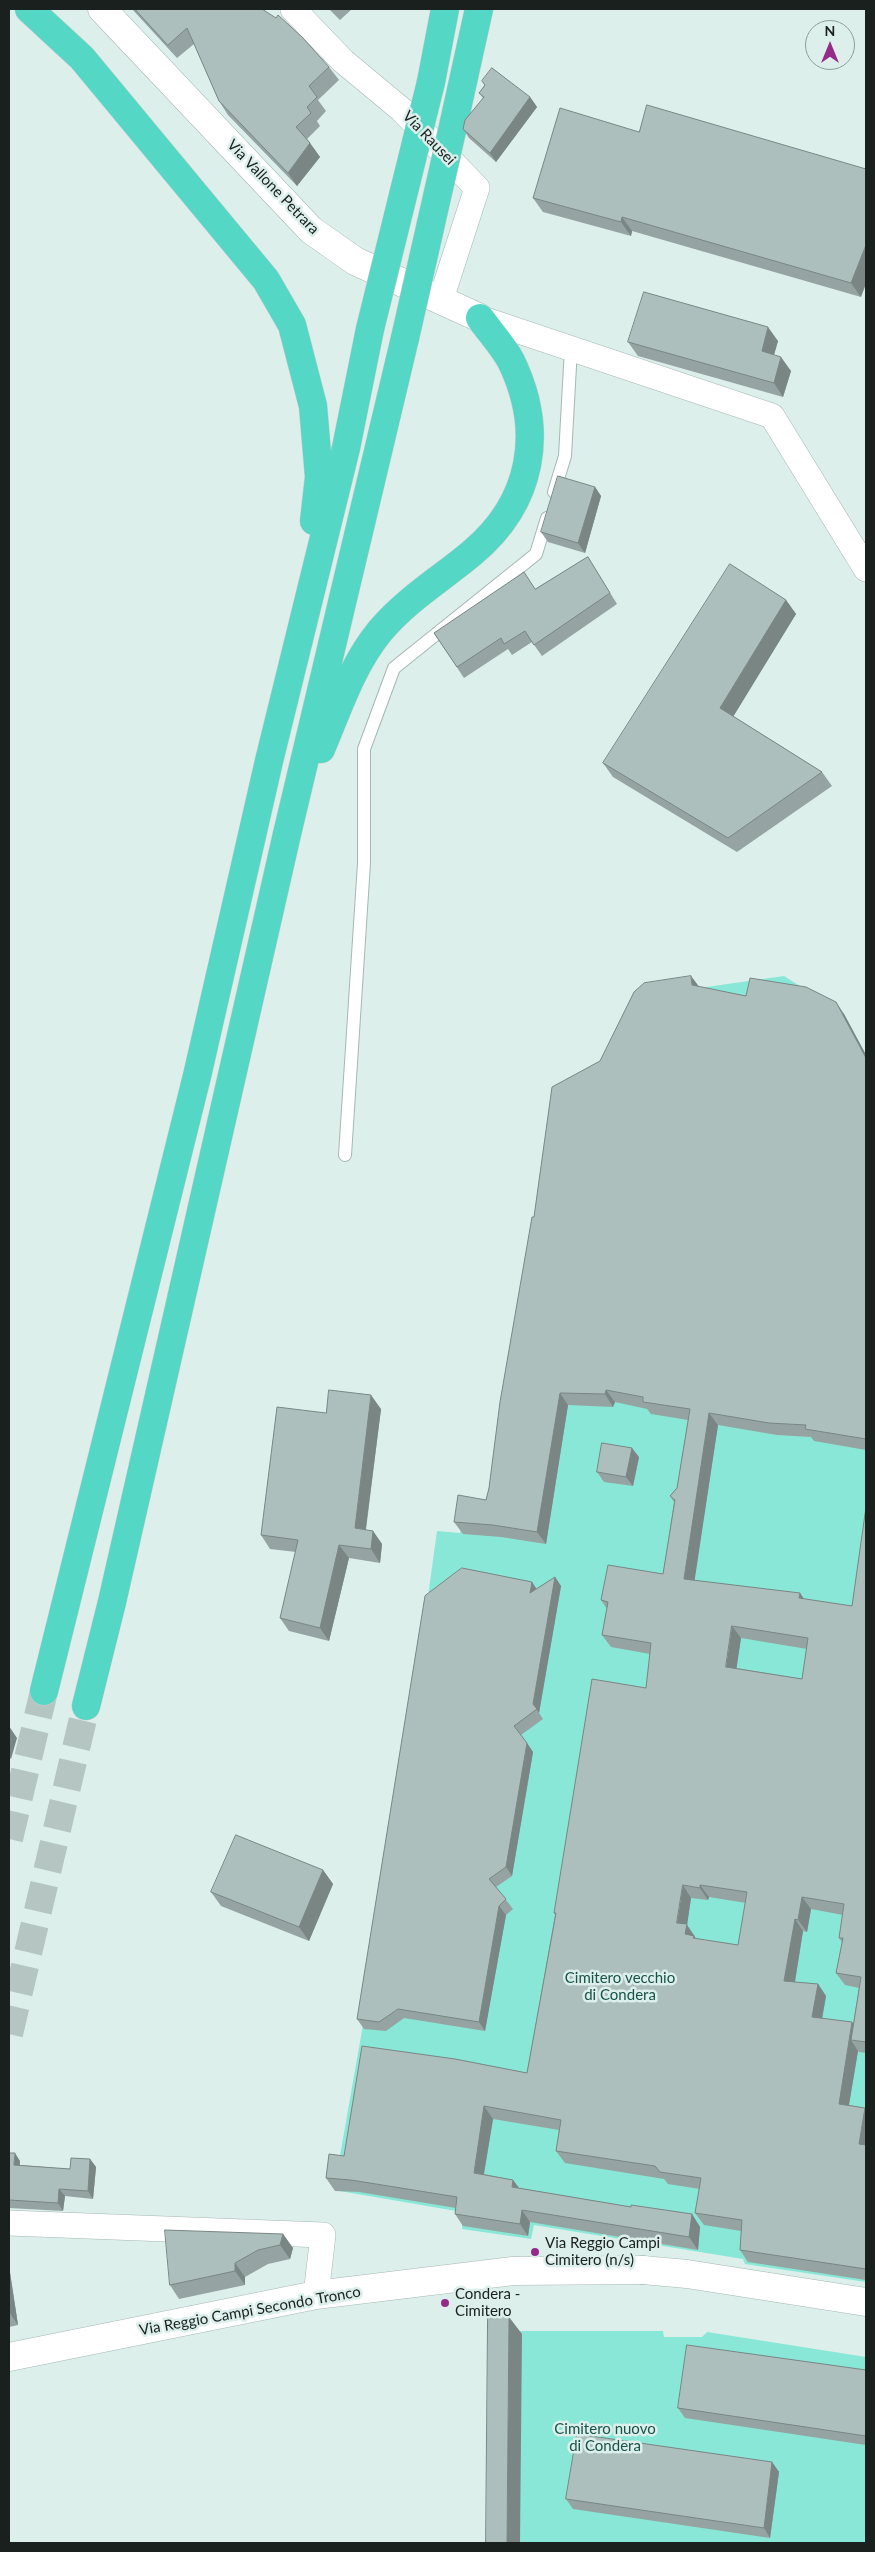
<!DOCTYPE html>
<style>
body{margin:0}
#map{position:relative;width:875px;height:2552px;overflow:hidden;background:#dcefeb;font-family:Lato,sans-serif}
canvas{display:block}
.frame{position:absolute;inset:0;border:10px solid #19201e;pointer-events:none}
.north{position:absolute;left:805px;top:20px;width:50px;height:50px;box-sizing:border-box;background:#dcefeb;border:1px solid #8e9c99;border-radius:50%;rotate:0deg;font-size:14px;font-weight:700;line-height:20px;text-align:center;color:#19201e}
.north::after{content:'';display:block;margin:auto;width:18px;height:22px;background:#962a8b;clip-path:polygon(50% 0,100% 100%,50% 72%,0 100%)}
</style>
<div id="map">
<canvas width="875" height="2552"></canvas>
<div class="frame"></div>
<div class="north">N</div>
</div>
<script>
const ctx = document.querySelector('canvas').getContext('2d');
ctx.lineJoin = 'round';
function paint(path, color) {
  ctx.fillStyle = color;
  ctx.fill(path, 'evenodd');
}
function stroke(path, color, width, dash) {
  ctx.strokeStyle = color;
  ctx.lineWidth = width;
  ctx.lineCap = dash ? 'butt' : 'round';
  ctx.setLineDash(dash || []);
  ctx.stroke(path);
}
function write(font, color, halo, rows, align = 'center') {
  ctx.font = font + ' Lato,sans-serif';
  ctx.lineWidth = 5;
  ctx.setLineDash([]);
  ctx.textBaseline = 'middle';
  ctx.strokeStyle = halo;
  ctx.fillStyle = color;
  for (const [text, x, y, turn = 0] of rows) {
    ctx.save();
    ctx.translate(x, y);
    ctx.rotate((+turn || 0) * Math.PI / 180);
    ctx.textAlign = isNaN(turn) ? turn : align;
    if (halo) ctx.strokeText(text, 0, 0);
    ctx.fillText(text, 0, 0);
    ctx.restore();
  }
}
const green = new Path2D(`
 M 784,976 L 844,1014 L 866,1055 L 866,2282 L 745,2264 L 743,2259 L 534,2225 L 531,2239 L 462,2229 L 462,2212 L 334,2190 L 391,1865 L 437,1531 L 460,1533 L 465,1506 L 493,1511 L 607,1074 L 657,994 Z
 M 499,2331 L 663,2331 L 664,2337 L 702,2337 L 707,2332 L 866,2357 L 866,2543 L 496,2543 Z`);
const motorwayTunnel = new Path2D(`
 M 9,1839 L 44,1691
 M 9,2034 L 86,1706`);
const service = new Path2D(`
 M 554,492 L 565,456 L 571,348
 M 345,1155 L 364,863 L 364,749 L 394,668 L 536,554 L 547,518`);
const minor = new Path2D(`
 M 293,9 L 343,61 L 402,110 L 477,188 L 441,299
 M 480,318 L 772,416 L 866,569
 M 9,2223 L 323,2235 L 316,2295`);
const tertiary = new Path2D(`
 M 102,9 L 311,230 L 355,261 L 480,318
 M 9,2357 L 316,2295 L 513,2271 L 643,2270`);
const secondary = new Path2D(`
 M 643,2270 L 687,2274 L 866,2302`);
const motorway = new Path2D(`
 M 29,9 L 82,58 L 266,280 L 292,325 L 313,406 L 319,477 L 314,521
 M 431,82 L 445,9
 M 454,122 L 479,9
 M 321,749 C 338,709 352,665 380,631 C 407,599 441,579 472,553 C 533,502 545,431 511,361 C 503,346 490,332 480,318
 M 44,1691 L 197,1076 L 269,761 L 346,448 L 370,329
 M 86,1706 L 112,1602 L 287,834 L 405,338`);
const motorwayBridge = new Path2D(`
 M 370,329 L 431,82
 M 405,338 L 454,122`);
const wall = new Path2D(`
 M 132,9 L 262,9 L 329,67 L 339,80 L 318,100 L 326,111 L 317,121 L 320,126 L 307,139 L 320,157 L 297,186 L 228,115 L 219,101 L 194,44 L 177,58 Z
 M 329,9 L 352,9 L 340,20 Z
 M 482,81 L 530,97 L 537,107 L 496,162 L 469,138 L 463,129 L 483,98 L 479,93 L 485,85 Z
 M 639,132 L 866,169 L 861,297 L 632,231 L 631,236 L 543,212 L 533,198 Z
 M 778,341 L 774,355 L 791,371 L 783,397 L 638,356 L 628,342 Z
 M 595,487 L 601,496 L 585,553 L 548,542 L 541,532 Z
 M 588,557 L 617,604 L 542,656 L 532,642 L 512,655 L 508,649 L 464,678 L 434,633 L 535,589 Z
 M 786,600 L 796,614 L 733,716 L 822,772 L 832,786 L 737,852 L 613,777 L 603,763 Z
 M 691,976 L 699,987 L 844,1014 L 866,1055 L 866,1450 L 814,1441 L 811,1437 L 777,1435 L 718,1425 L 694,1580 L 804,1599 L 852,1606 L 866,1507 L 866,2053 L 859,2052 L 858,2051 L 849,2105 L 865,2108 L 866,2110 L 866,2280 L 748,2262 L 740,2250 L 741,2231 L 704,2225 L 695,2213 L 700,2189 L 668,2184 L 664,2179 L 565,2163 L 556,2151 L 559,2130 L 493,2119 L 484,2174 L 513,2180 L 519,2188 L 631,2207 L 692,2214 L 700,2227 L 698,2250 L 530,2222 L 528,2236 L 463,2226 L 455,2214 L 456,2208 L 359,2192 L 335,2191 L 326,2178 L 344,2156 L 527,2073 L 555,1915 L 554,1913 L 646,1688 L 650,1654 L 611,1647 L 602,1635 L 607,1609 L 601,1600 L 663,1574 L 674,1502 L 670,1496 L 677,1488 L 688,1420 L 651,1414 L 647,1409 L 615,1402 L 613,1407 L 568,1405 L 546,1544 L 501,1537 L 463,1534 L 454,1522 L 486,1500 L 489,1488 L 534,1217 L 600,1061 ZM 741,1638 L 807,1649 L 802,1679 L 736,1668 ZM 709,1897 L 746,1903 L 738,1945 L 696,1939 L 695,1938 L 695,1936 L 687,1925 L 691,1898 L 708,1900 ZM 811,1909 L 843,1915 L 839,1938 L 842,1942 L 836,1973 L 845,1985 L 859,1988 L 853,2024 L 852,2022 L 822,2019 L 826,1996 L 818,1984 L 795,1982 L 803,1931 L 807,1932 Z
 M 381,1409 L 366,1530 L 373,1531 L 382,1544 L 380,1563 L 349,1558 L 329,1641 L 289,1631 L 280,1618 L 296,1552 L 270,1549 L 261,1535 L 326,1413 Z
 M 639,1457 L 633,1486 L 604,1482 L 597,1472 Z
 M 555,1577 L 561,1586 L 539,1713 L 543,1719 L 521,1735 L 533,1752 L 512,1876 L 496,1887 L 513,1909 L 506,1915 L 485,2031 L 404,2018 L 386,2031 L 364,2029 L 357,2019 L 532,1582 L 536,1589 Z
 M 323,1870 L 333,1884 L 309,1941 L 221,1906 L 211,1892 Z
 M 9,2153 L 20,2161 L 20,2165 L 70,2169 L 90,2159 L 96,2167 L 93,2199 L 65,2196 L 63,2211 L 9,2208 Z
 M 283,2234 L 293,2248 L 290,2259 L 268,2264 L 245,2277 L 245,2285 L 179,2299 L 170,2285 Z
 M 9,2266 L 18,2325 L 9,2327 Z
 M 866,2370 L 866,2445 L 685,2418 L 678,2408 Z
 M 772,2462 L 779,2472 L 770,2538 L 573,2509 L 566,2499 Z`);
const shadedWall = new Path2D(`
 M 530,97 L 537,107 L 496,162 L 490,153 Z
 M 310,143 L 320,157 L 297,186 L 288,173 Z
 M 622,217 L 632,231 L 631,236 L 621,222 Z
 M 866,245 L 866,284 L 861,297 L 851,283 Z
 M 768,327 L 778,341 L 771,365 L 762,351 Z
 M 781,357 L 791,371 L 783,397 L 774,383 Z
 M 595,487 L 601,496 L 585,553 L 578,543 Z
 M 786,600 L 796,614 L 730,722 L 720,708 Z
 M 691,976 L 700,988 L 692,985 Z
 M 836,1002 L 844,1014 L 866,1055 L 866,1058 Z
 M 606,1390 L 615,1402 L 613,1407 L 605,1394 Z
 M 560,1393 L 568,1405 L 546,1544 L 537,1532 Z
 M 371,1395 L 381,1409 L 364,1542 L 355,1528 Z
 M 709,1413 L 718,1425 L 693,1591 L 684,1579 Z
 M 632,1448 L 639,1457 L 633,1486 L 626,1477 Z
 M 373,1531 L 382,1544 L 380,1563 L 371,1549 Z
 M 339,1545 L 349,1558 L 329,1641 L 320,1628 Z
 M 555,1577 L 561,1586 L 539,1713 L 533,1704 Z
 M 532,1582 L 538,1591 L 530,1593 Z
 M 800,1593 L 809,1606 L 799,1598 Z
 M 732,1626 L 741,1638 L 735,1679 L 726,1667 Z
 M 9,1726 L 17,1738 L 11,1759 L 9,1757 Z
 M 527,1743 L 533,1752 L 512,1876 L 506,1867 Z
 M 323,1870 L 333,1884 L 309,1941 L 299,1927 Z
 M 683,1885 L 691,1898 L 687,1925 L 702,1948 L 693,1946 L 677,1923 Z
 M 700,1885 L 709,1897 L 708,1900 L 700,1888 Z
 M 802,1897 L 811,1909 L 807,1932 L 798,1920 Z
 M 499,1906 L 506,1915 L 485,2031 L 479,2022 Z
 M 795,1919 L 803,1931 L 793,1993 L 784,1981 Z
 M 818,1984 L 826,1996 L 820,2030 L 812,2017 Z
 M 852,2022 L 861,2035 L 851,2040 L 858,2051 L 847,2116 L 839,2104 Z
 M 484,2106 L 493,2119 L 482,2185 L 474,2173 Z
 M 865,2108 L 866,2110 L 866,2155 L 859,2144 Z
 M 15,2153 L 20,2161 L 19,2172 L 14,2165 Z
 M 90,2159 L 96,2167 L 93,2199 L 88,2191 Z
 M 513,2180 L 522,2192 L 512,2187 Z
 M 59,2189 L 65,2196 L 63,2211 L 58,2203 Z
 M 522,2210 L 530,2222 L 528,2236 L 520,2224 Z
 M 692,2214 L 700,2227 L 698,2250 L 689,2237 Z
 M 283,2234 L 293,2248 L 290,2259 L 280,2245 Z
 M 235,2263 L 245,2277 L 245,2285 L 235,2271 Z
 M 9,2266 L 18,2325 L 9,2312 Z
 M 509,2317 L 522,2334 L 520,2543 L 507,2543 Z
 M 772,2462 L 779,2472 L 770,2538 L 764,2528 Z`);
const building = new Path2D(`
 M 135,9 L 262,9 L 276,18 L 278,15 L 302,37 L 329,67 L 309,86 L 317,97 L 307,107 L 311,113 L 296,127 L 310,143 L 288,173 L 219,101 L 187,28 L 168,45 Z
 M 492,68 L 530,97 L 490,153 L 463,129 L 465,120 L 484,97 L 479,93 L 485,85 L 482,81 Z
 M 647,105 L 866,169 L 866,245 L 851,283 L 622,217 L 621,222 L 533,198 L 560,108 L 639,132 Z
 M 644,292 L 768,327 L 762,351 L 781,357 L 774,383 L 628,342 Z
 M 558,476 L 595,487 L 578,543 L 541,532 Z
 M 588,557 L 610,593 L 534,645 L 525,631 L 504,644 L 501,638 L 457,667 L 434,633 L 524,572 L 535,589 Z
 M 730,564 L 786,600 L 720,708 L 822,772 L 728,838 L 603,763 Z
 M 691,976 L 692,985 L 746,996 L 750,978 L 806,987 L 836,1002 L 866,1058 L 866,1439 L 805,1429 L 806,1425 L 769,1423 L 709,1413 L 684,1579 L 800,1593 L 799,1598 L 852,1606 L 866,1507 L 866,2042 L 851,2040 L 861,1977 L 836,1973 L 843,1938 L 839,1938 L 844,1904 L 802,1897 L 798,1920 L 795,1919 L 784,1981 L 818,1984 L 812,2017 L 852,2022 L 839,2104 L 865,2108 L 859,2144 L 866,2145 L 866,2269 L 740,2250 L 742,2220 L 695,2213 L 701,2178 L 660,2172 L 655,2166 L 556,2151 L 561,2120 L 484,2106 L 474,2173 L 513,2180 L 512,2187 L 631,2207 L 631,2205 L 692,2214 L 689,2237 L 522,2210 L 520,2224 L 455,2214 L 457,2197 L 351,2180 L 326,2178 L 329,2154 L 344,2156 L 362,2046 L 455,2059 L 527,2073 L 556,1913 L 554,1913 L 592,1679 L 646,1688 L 651,1643 L 602,1635 L 608,1602 L 601,1600 L 608,1565 L 663,1574 L 675,1500 L 670,1496 L 677,1488 L 690,1409 L 643,1402 L 643,1397 L 606,1390 L 605,1394 L 560,1393 L 537,1532 L 493,1525 L 454,1522 L 458,1495 L 486,1500 L 489,1488 L 500,1402 L 532,1217 L 534,1217 L 552,1087 L 600,1061 L 634,992 L 644,983 ZM 732,1626 L 808,1638 L 802,1679 L 726,1667 ZM 683,1885 L 700,1888 L 700,1885 L 747,1892 L 738,1945 L 693,1938 L 694,1936 L 685,1934 L 687,1924 L 677,1923 Z
 M 329,1390 L 371,1395 L 355,1528 L 373,1531 L 371,1549 L 339,1545 L 320,1628 L 280,1618 L 298,1540 L 261,1535 L 277,1407 L 326,1413 Z
 M 602,1443 L 632,1448 L 626,1477 L 597,1472 Z
 M 462,1568 L 532,1582 L 530,1593 L 555,1577 L 533,1704 L 537,1709 L 514,1726 L 527,1743 L 506,1867 L 489,1879 L 506,1899 L 499,1906 L 479,2022 L 398,2009 L 379,2022 L 357,2019 L 425,1596 Z
 M 236,1835 L 323,1870 L 299,1927 L 211,1892 Z
 M 9,2153 L 15,2153 L 14,2165 L 70,2169 L 71,2158 L 90,2159 L 88,2191 L 59,2189 L 58,2203 L 9,2200 Z
 M 165,2230 L 283,2234 L 280,2245 L 258,2250 L 235,2263 L 235,2271 L 170,2285 Z
 M 488,2316 L 509,2317 L 507,2543 L 486,2543 Z
 M 687,2345 L 866,2370 L 866,2436 L 678,2408 Z
 M 577,2434 L 772,2462 L 764,2528 L 566,2499 Z`);
const markers = [
 [535,2252,5,"#962a8b"],
 [445,2303,5,"#962a8b"]
];
const streetNames = [
 ["Via Rausei",429,138,46],
 ["Via Vallone Petrara",273,187,46],
 ["Via Reggio Campi Secondo Tronco",250,2311,-10]
];
const parkNames = [
 ["Cimitero vecchio",620,1978],
 ["di Condera",620,1995],
 ["Cimitero nuovo",605,2429],
 ["di Condera",605,2446]
];
const poiNames = [
 ["Via Reggio Campi",545,2243],
 ["Cimitero (n/s)",545,2260],
 ["Condera -",455,2294],
 ["Cimitero",455,2311]
];
paint(green, '#88e7d7');
stroke(motorwayTunnel, '#b5c6c2', 28, [28, 14]);
stroke(service, '#a6b7b4', 14);
stroke(minor, '#a6b7b4', 26);
stroke(tertiary, '#a6b7b4', 29);
stroke(secondary, '#a6b7b4', 29);
stroke(motorway, '#cccece', 29);
stroke(service, '#fff', 12);
stroke(minor, '#fff', 25);
stroke(tertiary, '#fff', 28);
stroke(secondary, '#fff', 28);
stroke(motorway, '#54d8c5', 28);
stroke(motorwayBridge, '#cccece', 29, []);
stroke(motorwayBridge, '#54d8c5', 28);
paint(wall, '#95a4a2');
paint(shadedWall, '#798684');
paint(building, '#adbfbc');
stroke(building, '#798684', 1);
for (const [x, y, r, color] of markers) {
  const dot = new Path2D();
  dot.arc(x, y, r, 0, 2 * Math.PI);
  ctx.fillStyle = color;
  ctx.fill(dot);
  stroke(dot, '#dcefeb', 2);
}
write('15px', '#19201e', '#dcefeb', streetNames);
write('15px', '#18524a', '#dcefeb', parkNames);
write('15px', '#19201e', '#dcefeb', poiNames, 'left');
</script>
